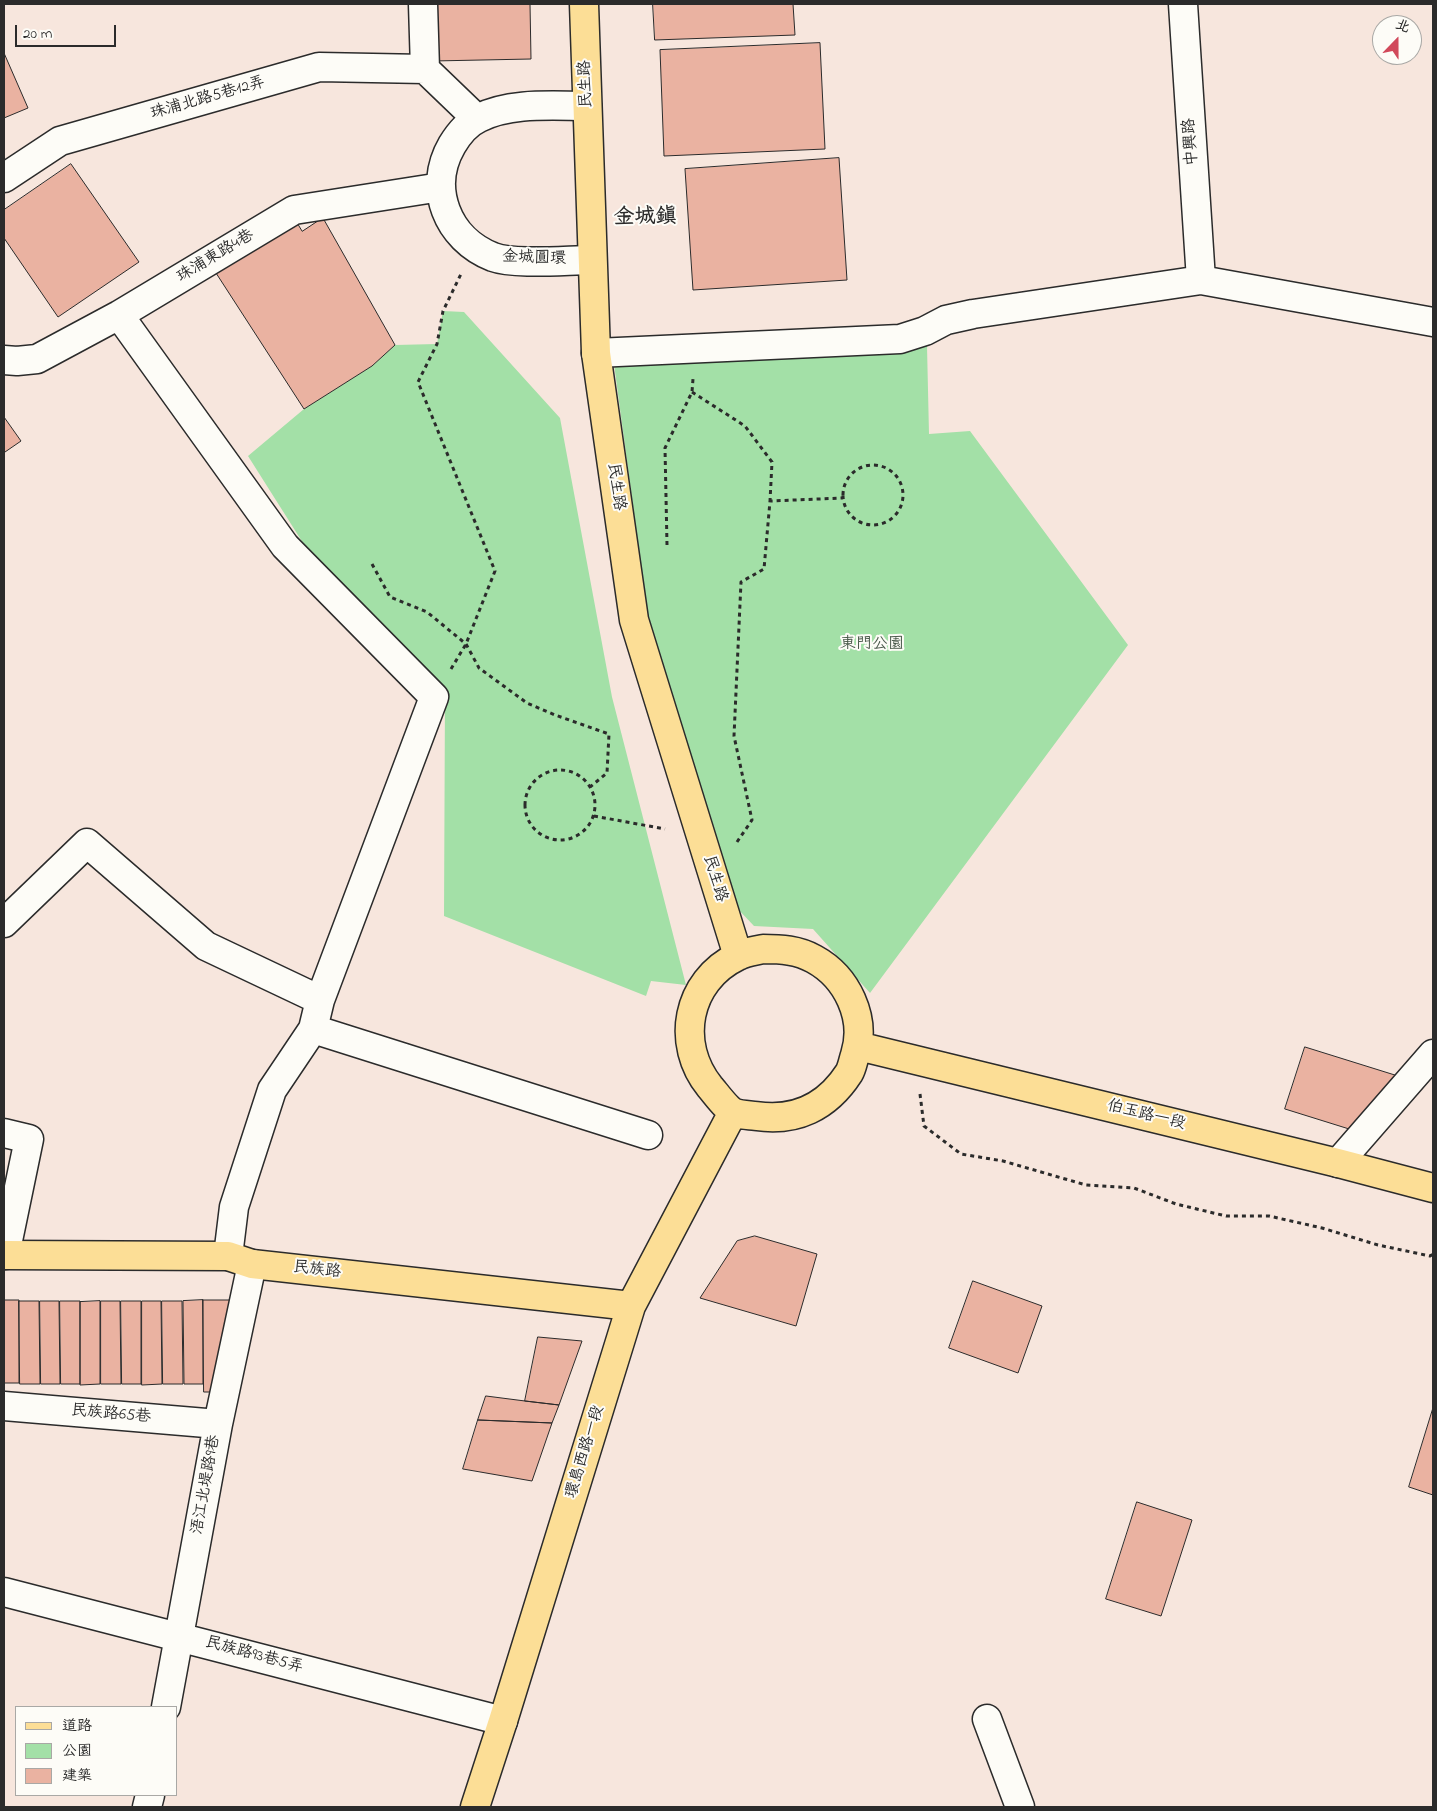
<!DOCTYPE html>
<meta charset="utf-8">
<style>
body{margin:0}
#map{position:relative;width:1437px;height:1811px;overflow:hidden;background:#f7e6dd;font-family:"Indie Flower","LXGW WenKai TC",sans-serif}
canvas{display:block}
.frame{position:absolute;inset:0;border:5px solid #2b2b2b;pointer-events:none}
.legend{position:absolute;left:15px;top:1706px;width:162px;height:90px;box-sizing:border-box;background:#fdfcf7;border:1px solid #a9a8a5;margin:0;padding:6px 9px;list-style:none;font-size:15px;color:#2b2b2b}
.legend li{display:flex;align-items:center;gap:10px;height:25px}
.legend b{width:25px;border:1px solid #a9a8a5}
.north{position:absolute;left:1372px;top:15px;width:50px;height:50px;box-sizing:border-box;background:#fdfcf7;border:1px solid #a9a8a5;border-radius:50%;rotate:22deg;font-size:14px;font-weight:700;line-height:20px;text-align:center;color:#2b2b2b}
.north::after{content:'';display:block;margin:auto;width:18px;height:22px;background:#d1495b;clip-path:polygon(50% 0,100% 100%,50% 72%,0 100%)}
.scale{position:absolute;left:15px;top:25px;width:101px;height:22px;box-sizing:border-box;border:2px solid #2b2b2b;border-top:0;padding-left:6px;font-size:15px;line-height:18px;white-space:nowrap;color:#2b2b2b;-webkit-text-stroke:4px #fdfcf7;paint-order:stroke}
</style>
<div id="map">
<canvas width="1437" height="1811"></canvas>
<div class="frame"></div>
<ul class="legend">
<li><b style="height:6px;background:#fcde96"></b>道路</li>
<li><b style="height:14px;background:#a3e0a7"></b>公園</li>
<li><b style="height:14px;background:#eab2a1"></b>建築</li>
</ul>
<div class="north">北</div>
<div class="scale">20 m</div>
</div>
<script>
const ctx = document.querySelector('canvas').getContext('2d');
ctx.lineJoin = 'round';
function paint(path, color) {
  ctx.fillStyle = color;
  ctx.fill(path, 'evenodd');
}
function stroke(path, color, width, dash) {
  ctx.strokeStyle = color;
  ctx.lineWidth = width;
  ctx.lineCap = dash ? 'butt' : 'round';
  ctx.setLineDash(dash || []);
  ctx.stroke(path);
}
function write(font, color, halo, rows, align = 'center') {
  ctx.font = font + ' "Indie Flower","LXGW WenKai TC",sans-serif';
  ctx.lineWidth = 4;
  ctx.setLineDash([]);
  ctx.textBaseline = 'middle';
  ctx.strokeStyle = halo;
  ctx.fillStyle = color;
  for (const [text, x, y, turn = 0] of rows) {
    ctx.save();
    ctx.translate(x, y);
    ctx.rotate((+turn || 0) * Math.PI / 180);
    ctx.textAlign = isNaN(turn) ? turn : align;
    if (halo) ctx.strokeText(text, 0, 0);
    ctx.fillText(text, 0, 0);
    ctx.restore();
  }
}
const green = new Path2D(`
 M 443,311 L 464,312 L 560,418 L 612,697 L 686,985 L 651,981 L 646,996 L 444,916 L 445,693 L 334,592 L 248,456 L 304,409 L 372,366 L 395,345 L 437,344 Z
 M 900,346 L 927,346 L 929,434 L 970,431 L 1128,645 L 870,993 L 813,929 L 754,926 L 736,907 L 647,611 L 614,364 Z`);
const building = new Path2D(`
 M 432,4 L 530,4 L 531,59 L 433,61 Z
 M 653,4 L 793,4 L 795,35 L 655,40 Z
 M 820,43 L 825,149 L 664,156 L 660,50 Z
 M 4,53 L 28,108 L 4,118 Z
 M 839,158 L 847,280 L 693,290 L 685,169 Z
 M 71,164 L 139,262 L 58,317 L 4,238 L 4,210 Z
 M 323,218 L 395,345 L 372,366 L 304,409 L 216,273 L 296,221 L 302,231 Z
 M 4,417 L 21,441 L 5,452 L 4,451 Z
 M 1305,1047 L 1398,1076 L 1378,1138 L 1285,1109 Z
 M 755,1236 L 817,1254 L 796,1326 L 700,1298 L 737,1241 Z
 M 973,1281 L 1042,1306 L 1018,1373 L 949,1348 Z
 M 4,1300 L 19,1300 L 19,1383 L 4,1383 Z
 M 203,1300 L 203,1384 L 184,1384 L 183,1301 Z
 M 203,1300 L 232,1300 L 233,1392 L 204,1392 Z
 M 19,1301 L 39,1301 L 40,1384 L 20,1384 Z
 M 40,1301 L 59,1301 L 60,1384 L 41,1384 Z
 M 60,1301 L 80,1301 L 80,1384 L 61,1384 Z
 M 100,1301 L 100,1384 L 80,1385 L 80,1302 Z
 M 101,1301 L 120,1301 L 121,1384 L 101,1384 Z
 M 121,1301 L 141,1301 L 141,1384 L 122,1384 Z
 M 142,1301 L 161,1301 L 162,1384 L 142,1385 Z
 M 162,1301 L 182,1301 L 183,1384 L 163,1384 Z
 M 538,1337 L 582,1341 L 559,1405 L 525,1401 Z
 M 486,1396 L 525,1401 L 559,1405 L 552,1423 L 478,1420 Z
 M 1433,1408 L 1433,1495 L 1409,1487 Z
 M 478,1420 L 552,1423 L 532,1481 L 463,1469 Z
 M 1137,1502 L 1192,1520 L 1161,1616 L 1106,1599 Z`);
const path = new Path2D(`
 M 692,392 L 745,426 L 772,462 L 770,501
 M843 495a30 30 0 1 1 60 0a30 30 0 1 1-60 0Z
 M 667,545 L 665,448 L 692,392 L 693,379
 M 372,564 L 390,597 L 427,612 L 466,644 L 479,668 L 527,703 L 555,715 L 609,734 L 607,773 L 590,787
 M 451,669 L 466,644 L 495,571 L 418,382 L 437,344 L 443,311 L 461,274
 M525 805a35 35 0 1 1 70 0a35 35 0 1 1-70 0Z
 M 594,816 L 665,829
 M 737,842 L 752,820 L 734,736 L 741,582 L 764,569 L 770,501 L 843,498
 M 920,1094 L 924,1126 L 961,1154 L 1003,1161 L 1086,1185 L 1134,1188 L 1176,1204 L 1226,1216 L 1269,1216 L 1322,1228 L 1378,1245 L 1430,1256 L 1433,1254`);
const minor = new Path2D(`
 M 423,4 L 425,69 L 477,119
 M 1183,4 L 1201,280
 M 587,106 C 552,106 511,102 479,118 C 468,123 458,135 452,145 C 427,188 447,239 493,257 C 515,265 567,260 592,260
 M 4,178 L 60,141 L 319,67 L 425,69
 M 119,315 L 285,546 L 434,697 L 320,1000
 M 596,353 L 900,339 L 925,331 L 946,320 L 973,314 L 1201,280 L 1433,322
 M 4,360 L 17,361 L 37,359 L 119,315 L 294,210 L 441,187
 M 4,923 L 87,843 L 206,946 L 320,1000 L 313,1029 L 272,1090 L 234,1207 L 228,1256
 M 313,1029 L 648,1135
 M 4,1133 L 29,1139 L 5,1255
 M 1338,1163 L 1433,1054
 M 4,1406 L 218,1424
 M 4,1592 L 503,1721
 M 166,1707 L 218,1424 L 252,1264
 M 987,1719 L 1020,1807
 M 147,1807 L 150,1795`);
const major = new Path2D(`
 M 584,4 L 596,353 L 634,620 L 738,956
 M 763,949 C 781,949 798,950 814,959 C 847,977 867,1018 855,1055 C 853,1061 852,1068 849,1073 C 827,1107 796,1122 756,1116 C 749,1115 739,1115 733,1112 C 726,1108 716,1094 710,1087 C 675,1044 686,981 738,956 C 745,952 755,951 763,949 Z
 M 858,1046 L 1338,1163 L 1433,1188
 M 4,1255 L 228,1256 L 252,1264 L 631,1306
 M 475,1807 L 503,1721 L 631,1306 L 733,1112`);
const streetNames = [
 ["民生路",587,84,-92],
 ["珠浦北路5巷12弄",208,99,-16],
 ["中興路",1192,142,-94],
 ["珠浦東路4巷",216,257,-31],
 ["金城圓環",534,259,2],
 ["民生路",615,487,82],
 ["民生路",714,879,73],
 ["伯玉路一段",1146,1116,14],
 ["民族路",317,1271,6],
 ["民族路65巷",111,1415,5],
 ["環島西路一段",586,1452,-73],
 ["浯江北堤路9巷",207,1485,-80],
 ["民族路93巷5弄",254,1656,15]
];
const parkNames = [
 ["東門公園",872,645]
];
const districtNames = [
 ["金城鎮",645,219]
];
paint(green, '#a3e0a7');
paint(building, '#eab2a1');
stroke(building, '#2b2b2b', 1);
stroke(minor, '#2b2b2b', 31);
stroke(major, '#2b2b2b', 31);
stroke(path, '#2b2b2b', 3, [4, 4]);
stroke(minor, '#fdfcf7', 28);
stroke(major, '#fcde96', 28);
write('16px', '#2b2b2b', '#fdfcf7', streetNames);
write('16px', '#49584a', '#fdfcf7', parkNames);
write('bold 21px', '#2b2b2b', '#fdfcf7', districtNames);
</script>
